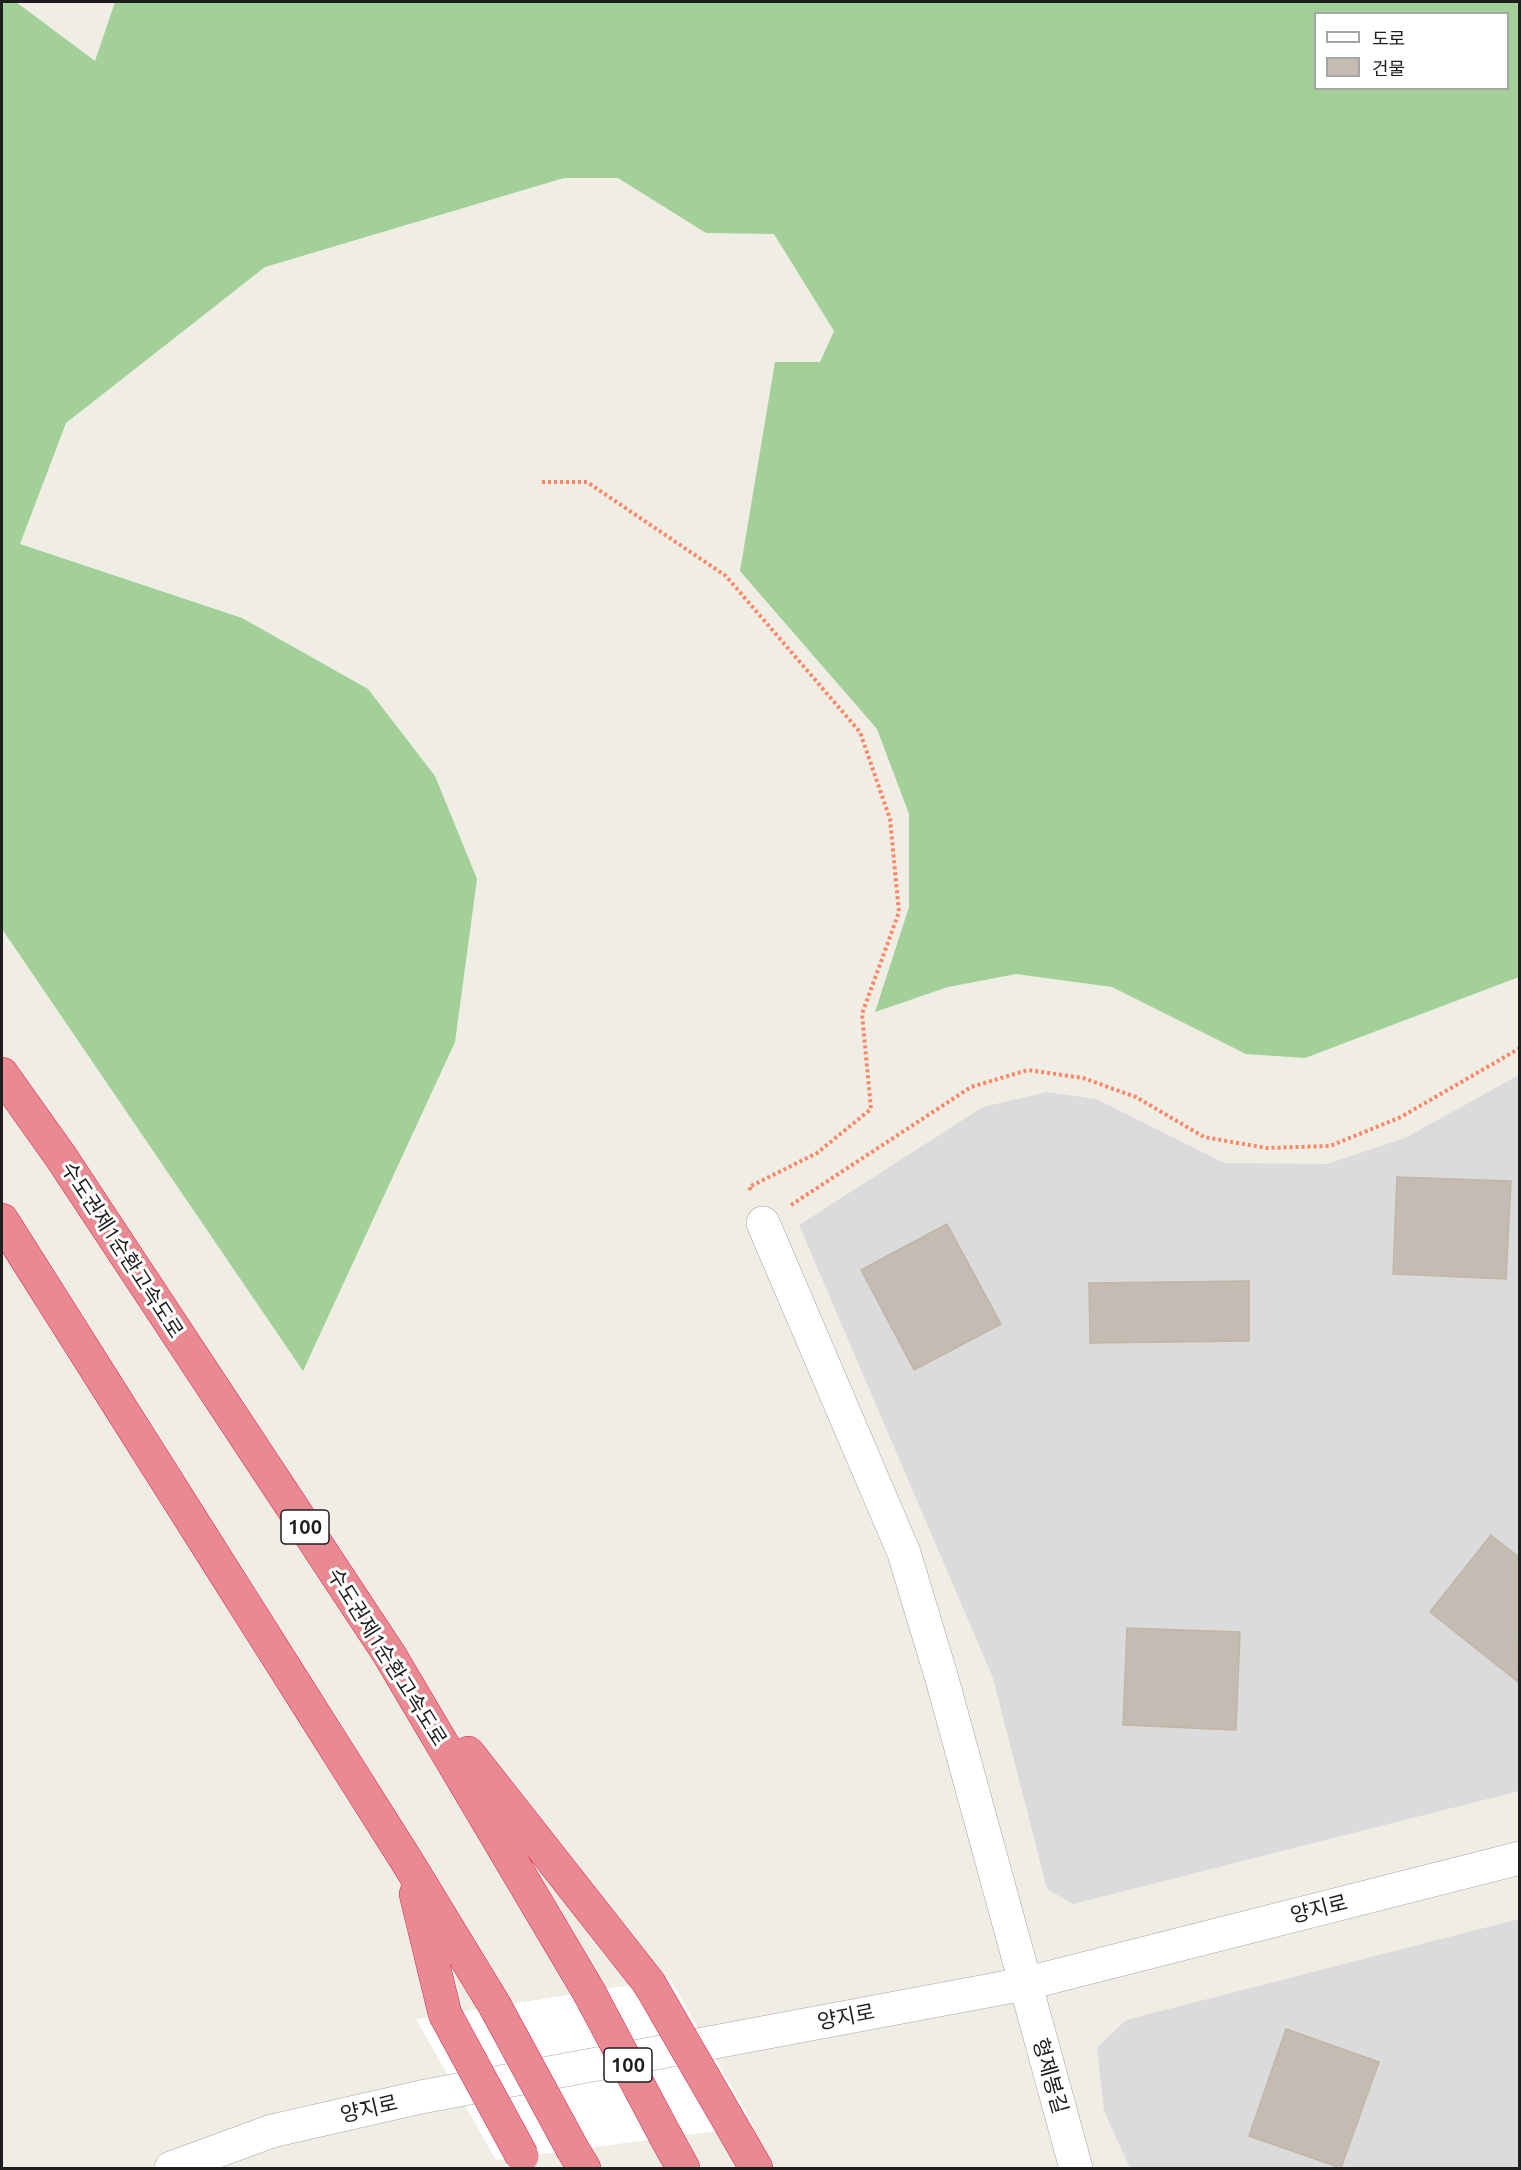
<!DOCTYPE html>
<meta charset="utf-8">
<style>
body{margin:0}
#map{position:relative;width:1521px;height:2170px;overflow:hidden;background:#efede4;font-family:Ubuntu,"Noto Sans KR",sans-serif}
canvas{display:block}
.frame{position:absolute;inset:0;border:3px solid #1e1e1e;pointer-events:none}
.legend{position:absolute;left:1314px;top:12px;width:195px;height:78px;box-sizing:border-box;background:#fff;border:2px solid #a5a5a5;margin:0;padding:8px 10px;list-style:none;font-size:18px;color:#1e1e1e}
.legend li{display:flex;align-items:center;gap:12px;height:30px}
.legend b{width:30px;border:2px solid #a5a5a5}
</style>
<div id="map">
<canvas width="1521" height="2170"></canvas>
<div class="frame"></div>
<ul class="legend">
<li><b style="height:8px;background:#fff"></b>도로</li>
<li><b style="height:16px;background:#c4bcb3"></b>건물</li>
</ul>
</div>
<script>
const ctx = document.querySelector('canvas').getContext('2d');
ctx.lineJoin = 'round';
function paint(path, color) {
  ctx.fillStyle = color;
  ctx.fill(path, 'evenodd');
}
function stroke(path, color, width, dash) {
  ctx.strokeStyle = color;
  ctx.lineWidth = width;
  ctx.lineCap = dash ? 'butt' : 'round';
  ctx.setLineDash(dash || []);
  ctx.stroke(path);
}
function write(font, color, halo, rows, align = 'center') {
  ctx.font = font + ' Ubuntu,"Noto Sans KR",sans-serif';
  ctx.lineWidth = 6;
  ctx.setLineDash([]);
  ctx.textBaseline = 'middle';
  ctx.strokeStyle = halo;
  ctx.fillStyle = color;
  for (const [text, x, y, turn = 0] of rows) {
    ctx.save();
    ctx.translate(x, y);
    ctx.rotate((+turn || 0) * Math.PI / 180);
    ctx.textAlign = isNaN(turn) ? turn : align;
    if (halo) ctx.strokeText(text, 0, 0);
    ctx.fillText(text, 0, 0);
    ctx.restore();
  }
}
const residential = new Path2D(`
 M 1519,1075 L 1519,1791 L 1073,1904 L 1047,1889 L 993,1678 L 799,1225 L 983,1107 L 1047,1092 L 1096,1099 L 1224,1163 L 1327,1164 L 1405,1138 Z
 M 1519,1919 L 1519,2168 L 1130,2168 L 1104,2111 L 1097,2048 L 1126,2020 Z`);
const forest = new Path2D(`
 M 2,2 L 16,2 L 95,61 L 115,2 L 1519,2 L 1519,977 L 1305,1058 L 1246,1054 L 1112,987 L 1016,974 L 948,987 L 875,1012 L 909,907 L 909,814 L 877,729 L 740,571 L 775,362 L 820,362 L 834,331 L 774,234 L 706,233 L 618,178 L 564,178 L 265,267 L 66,423 L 20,544 L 242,618 L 368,689 L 435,776 L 477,879 L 455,1042 L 303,1371 L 2,929 ZM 1316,14 L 1508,14 L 1508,88 L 1316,88 Z`);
const pier = new Path2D(`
 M 670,1979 L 754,2126 L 496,2160 L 416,2019 Z`);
const building = new Path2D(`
 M 1397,1177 L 1511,1181 L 1506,1279 L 1393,1274 Z
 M 947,1224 L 1001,1324 L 914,1370 L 861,1270 Z
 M 1249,1281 L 1249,1341 L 1090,1343 L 1089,1283 Z
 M 1491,1535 L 1520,1558 L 1518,1682 L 1430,1612 Z
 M 1127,1628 L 1240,1632 L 1236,1730 L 1123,1725 Z
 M 1286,2029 L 1379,2062 L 1341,2168 L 1249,2136 Z`);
const path = new Path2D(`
 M 542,482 L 587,482 L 726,576 L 860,732 L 890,819 L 899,912 L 862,1014 L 871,1109 L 817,1153 L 749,1187 L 751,1191
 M 791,1205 L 971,1087 L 1028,1070 L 1083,1078 L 1136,1097 L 1204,1137 L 1266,1148 L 1330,1146 L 1401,1117 L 1520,1048`);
const street = new Path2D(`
 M 763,1223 L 904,1553 L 942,1679 L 1076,2168
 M 171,2168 L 272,2131 L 421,2097 L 1024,1984 L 1520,1858`);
const highway = new Path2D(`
 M 2,1074 L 61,1157 L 389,1654 L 589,1992
 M 2,1220 L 408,1863 L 495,2006
 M 468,1753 L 649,1983
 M 416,1894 L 445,2014
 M 733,2128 L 756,2168
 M 666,2137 L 683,2168
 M 573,2150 L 584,2168`);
const highwayBridge = new Path2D(`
 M 649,1983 L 733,2128
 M 589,1992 L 666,2137
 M 495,2006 L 573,2150
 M 445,2014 L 522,2156`);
const shields = [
 [305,1527,48],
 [628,2065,48]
];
const shieldNames = [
 ["100",305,1527],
 ["100",628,2065]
];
const streetNames = [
 ["수도권제1순환고속도로",122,1250,57],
 ["수도권제1순환고속도로",387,1657,58],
 ["양지로",1319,1909,-14],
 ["양지로",846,2017,-11],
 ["형제봉길",1050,2076,74],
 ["양지로",369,2109,-13]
];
paint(residential, '#dcdbdb');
paint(forest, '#a2d098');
paint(pier, '#fff');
paint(building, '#c4bcb3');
stroke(building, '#c1b5a6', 1.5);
stroke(street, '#a5a5a5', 34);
stroke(highway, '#df204e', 34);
stroke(path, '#fd8667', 4, [3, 3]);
stroke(street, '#fff', 33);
stroke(highway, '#e98a92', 33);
stroke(highwayBridge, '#df204e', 34, []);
stroke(highwayBridge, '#e98a92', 33);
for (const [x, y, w] of shields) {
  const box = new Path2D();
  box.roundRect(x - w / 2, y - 17, w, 34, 4.5);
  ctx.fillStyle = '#fff';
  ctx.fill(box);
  stroke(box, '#1e1e1e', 1.5);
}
write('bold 20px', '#1e1e1e', null, shieldNames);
write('21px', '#1e1e1e', '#fff', streetNames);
</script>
